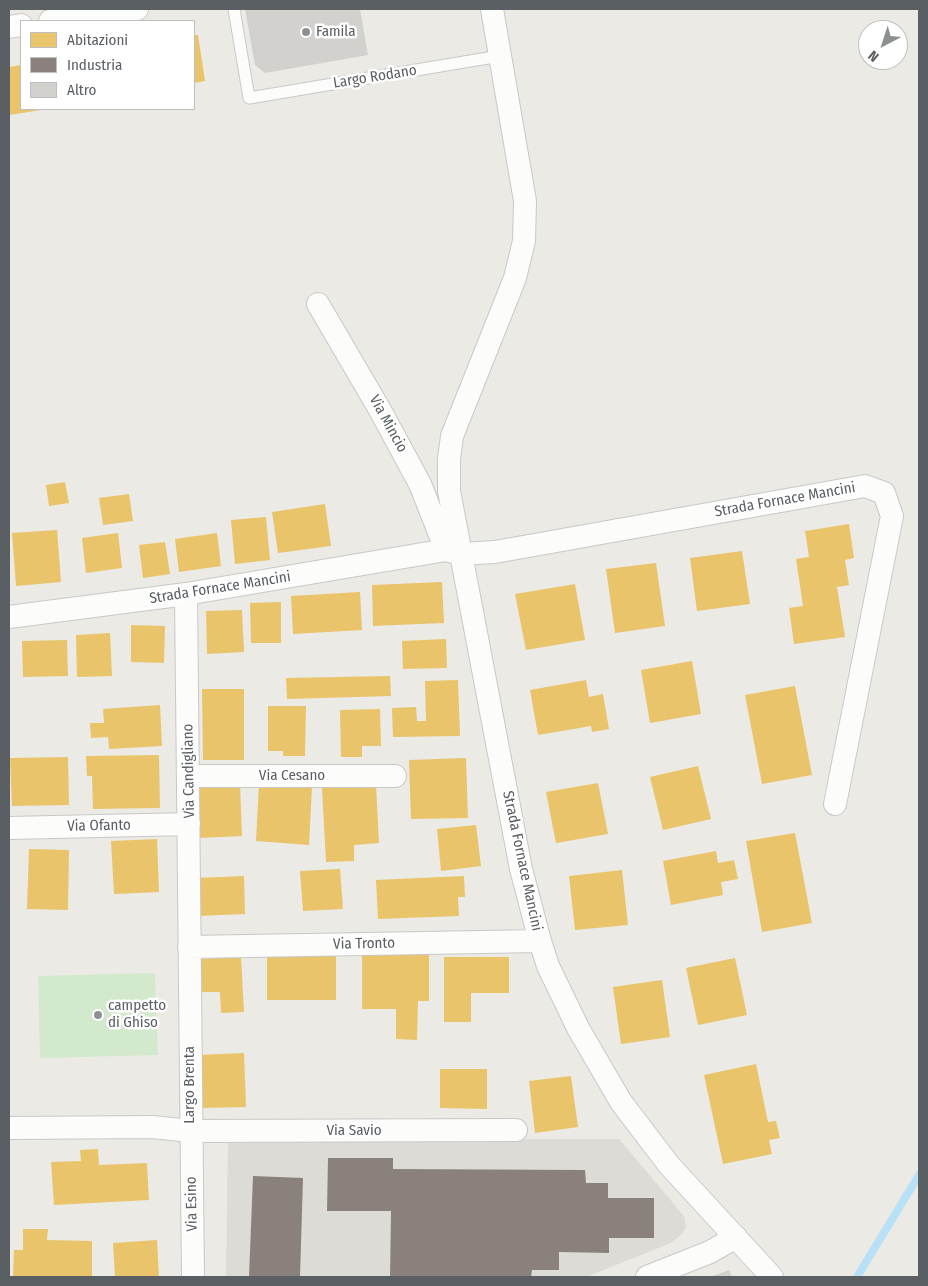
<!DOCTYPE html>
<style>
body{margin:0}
#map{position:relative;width:928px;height:1286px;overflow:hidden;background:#eceae5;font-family:"Fira Sans Condensed",sans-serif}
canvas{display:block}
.frame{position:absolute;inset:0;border:10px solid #5a5f64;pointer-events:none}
.legend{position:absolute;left:20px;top:20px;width:175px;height:90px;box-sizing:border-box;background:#fff;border:1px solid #bdbfc1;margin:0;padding:6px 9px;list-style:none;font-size:15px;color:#5a5f64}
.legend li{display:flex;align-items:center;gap:10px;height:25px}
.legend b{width:25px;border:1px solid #bdbfc1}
.north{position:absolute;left:858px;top:20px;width:50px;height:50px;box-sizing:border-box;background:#fff;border:1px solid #bdbfc1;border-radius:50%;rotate:220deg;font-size:14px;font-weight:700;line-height:20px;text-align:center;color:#5a5f64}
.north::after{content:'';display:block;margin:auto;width:18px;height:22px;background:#8d9091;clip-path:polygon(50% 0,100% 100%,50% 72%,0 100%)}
</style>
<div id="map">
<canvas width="928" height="1286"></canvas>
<div class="frame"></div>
<ul class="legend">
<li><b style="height:14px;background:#e9c46a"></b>Abitazioni</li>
<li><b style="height:14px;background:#8a817c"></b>Industria</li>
<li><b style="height:14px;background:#d2d1ce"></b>Altro</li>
</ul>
<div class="north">N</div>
</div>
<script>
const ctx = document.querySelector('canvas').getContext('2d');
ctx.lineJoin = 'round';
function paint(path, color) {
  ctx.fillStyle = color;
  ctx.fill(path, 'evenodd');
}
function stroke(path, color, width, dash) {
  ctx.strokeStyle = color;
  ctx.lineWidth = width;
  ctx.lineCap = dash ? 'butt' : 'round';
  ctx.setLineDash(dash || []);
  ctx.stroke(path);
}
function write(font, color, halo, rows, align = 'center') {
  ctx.font = font + ' "Fira Sans Condensed",sans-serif';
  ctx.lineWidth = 5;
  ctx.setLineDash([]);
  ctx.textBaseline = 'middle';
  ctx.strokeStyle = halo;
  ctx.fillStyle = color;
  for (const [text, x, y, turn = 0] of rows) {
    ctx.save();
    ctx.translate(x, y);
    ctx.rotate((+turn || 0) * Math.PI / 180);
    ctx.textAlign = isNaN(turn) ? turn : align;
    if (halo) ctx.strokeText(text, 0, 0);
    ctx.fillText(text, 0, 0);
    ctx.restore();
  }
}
const industrial = new Path2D(`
 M 523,1139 L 619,1139 L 684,1216 L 686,1227 L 681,1235 L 671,1243 L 586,1277 L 226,1277 L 228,1143 Z`);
const green = new Path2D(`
 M 155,973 L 158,1055 L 40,1058 L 38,976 Z`);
const homes = new Path2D(`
 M 194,35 L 198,35 L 205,81 L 194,83 Z
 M 21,65 L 21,109 L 41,110 L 9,115 L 9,67 Z
 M 65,482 L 69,503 L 49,506 L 46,485 Z
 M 129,494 L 133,521 L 103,525 L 99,498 Z
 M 325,504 L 331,546 L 278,553 L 272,512 Z
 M 266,517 L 270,560 L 235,564 L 231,520 Z
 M 849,524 L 854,558 L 845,560 L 849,585 L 837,587 L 845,637 L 794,644 L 789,608 L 803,606 L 796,559 L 809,557 L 805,531 Z
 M 57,530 L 61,582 L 16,586 L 12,533 Z
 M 118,533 L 122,568 L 86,573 L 82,538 Z
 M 217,533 L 221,566 L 179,572 L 175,539 Z
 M 165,542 L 170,574 L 143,578 L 139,545 Z
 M 742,551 L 750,604 L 697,611 L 690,558 Z
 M 656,563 L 665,626 L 615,633 L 606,569 Z
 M 442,582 L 444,623 L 373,626 L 372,585 Z
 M 575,584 L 585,640 L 526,650 L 515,594 Z
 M 360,592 L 362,630 L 293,634 L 291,596 Z
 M 281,602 L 281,643 L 251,643 L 250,603 Z
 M 242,610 L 244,652 L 207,654 L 206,611 Z
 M 131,625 L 165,626 L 164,663 L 131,662 Z
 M 110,633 L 112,676 L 77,677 L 76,635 Z
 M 446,639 L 447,668 L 403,669 L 402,641 Z
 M 67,640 L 68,676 L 23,677 L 22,641 Z
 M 692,661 L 701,714 L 650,723 L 641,670 Z
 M 390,676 L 391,696 L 287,699 L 286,678 Z
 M 458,680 L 460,736 L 393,737 L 392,708 L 416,707 L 417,721 L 426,721 L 425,681 Z
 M 586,680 L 589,697 L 603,694 L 609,729 L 592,732 L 591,726 L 538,735 L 530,690 Z
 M 795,686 L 812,775 L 762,784 L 745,695 Z
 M 202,689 L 244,689 L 244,760 L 203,760 Z
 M 160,705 L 162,746 L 109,749 L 108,737 L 91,738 L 90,723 L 104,723 L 103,709 Z
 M 268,706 L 306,706 L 305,756 L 283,756 L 283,751 L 268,751 Z
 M 380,709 L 381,746 L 362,746 L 362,757 L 341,757 L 340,710 Z
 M 159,755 L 160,808 L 93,809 L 92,776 L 87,776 L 86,756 Z
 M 68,757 L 69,805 L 12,806 L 10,758 Z
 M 466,758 L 468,818 L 411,819 L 409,760 Z
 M 698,766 L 711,819 L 663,830 L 650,777 Z
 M 259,783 L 312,787 L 309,845 L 256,841 Z
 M 598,783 L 608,834 L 556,843 L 546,792 Z
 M 240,784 L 242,836 L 200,838 L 198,786 Z
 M 376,785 L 379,843 L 354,845 L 354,861 L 326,862 L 322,788 Z
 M 476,825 L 481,866 L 441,871 L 437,829 Z
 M 795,833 L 812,923 L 762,932 L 746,841 Z
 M 157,839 L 159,892 L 114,894 L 111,841 Z
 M 29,849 L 69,850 L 68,910 L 27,909 Z
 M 716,851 L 718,863 L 734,860 L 738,879 L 721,882 L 723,895 L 671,905 L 663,861 Z
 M 340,869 L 343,909 L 303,911 L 300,871 Z
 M 622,870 L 628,925 L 575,930 L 569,876 Z
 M 244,876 L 245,914 L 198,916 L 196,878 Z
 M 464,876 L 465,897 L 458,897 L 459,916 L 378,919 L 376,880 Z
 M 362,955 L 429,955 L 429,1001 L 418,1001 L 417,1040 L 396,1039 L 396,1009 L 362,1009 Z
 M 336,956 L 336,1000 L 267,1000 L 267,957 Z
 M 241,957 L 244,1012 L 221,1013 L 220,992 L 202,992 L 200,959 Z
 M 444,957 L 509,957 L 509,993 L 471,993 L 471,1022 L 444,1022 Z
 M 735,958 L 747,1015 L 698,1025 L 686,968 Z
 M 662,980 L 670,1037 L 621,1044 L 613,987 Z
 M 244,1053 L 246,1107 L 200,1108 L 198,1055 Z
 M 756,1064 L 768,1122 L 776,1121 L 780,1138 L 769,1140 L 772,1154 L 723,1164 L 704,1075 Z
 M 440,1069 L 487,1069 L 487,1109 L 440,1108 Z
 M 571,1076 L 578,1127 L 535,1133 L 529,1081 Z
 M 98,1149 L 99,1165 L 147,1163 L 149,1200 L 54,1205 L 51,1162 L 81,1161 L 80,1150 Z
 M 23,1229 L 48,1229 L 47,1240 L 92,1241 L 92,1277 L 13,1277 L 14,1250 L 23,1250 Z
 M 157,1240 L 159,1277 L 115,1277 L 113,1243 Z`);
const industry = new Path2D(`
 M 328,1158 L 393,1158 L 393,1169 L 585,1170 L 586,1183 L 608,1183 L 608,1198 L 654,1198 L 654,1238 L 609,1238 L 609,1253 L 559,1252 L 559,1270 L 532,1270 L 531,1277 L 390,1277 L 391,1211 L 327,1211 Z
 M 253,1176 L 303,1178 L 300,1277 L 249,1277 Z`);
const stream = new Path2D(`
 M 857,1277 L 919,1175`);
const building = new Path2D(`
 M 245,9 L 360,9 L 368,55 L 265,73 L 255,65 Z
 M 729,1270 L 732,1277 L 710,1277 Z`);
const lane = new Path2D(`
 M 234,9 L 249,98 L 500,56`);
const street = new Path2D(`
 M 492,9 L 525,201 L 524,241 L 515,278 L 452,436 L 449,459 L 449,491 L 521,869 L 540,941 L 548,966 L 578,1028 L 621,1102 L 669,1165 L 772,1277
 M 50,21 L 137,9
 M 9,27 L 21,25
 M 318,304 L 380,410 L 420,484 L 446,550
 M 186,594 C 189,822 190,1050 193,1277
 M 9,617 L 186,594 L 446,550 L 460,554 L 495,552 L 865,486 L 884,493 L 892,516 L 835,804
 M 189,776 L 395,776
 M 9,828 L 189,824
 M 189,947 L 540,941
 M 9,1128 L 152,1127 L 191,1131 L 516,1130
 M 647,1277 L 710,1252 L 736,1237`);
const markers = [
 [306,32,5,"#8d9091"],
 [98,1015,5,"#8d9091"]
];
const poiNames = [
 ["Famila",316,32],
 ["campetto",108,1006],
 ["di Ghiso",108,1023]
];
const streetNames = [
 ["Largo Rodano",375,77,-9],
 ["Via Mincio",388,424,61],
 ["Strada Fornace Mancini",785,500,-10],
 ["Strada Fornace Mancini",220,588,-9],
 ["Via Candigliano",189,771,-91],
 ["Via Cesano",292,776],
 ["Via Ofanto",99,826,-1],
 ["Strada Fornace Mancini",522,861,78],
 ["Via Tronto",364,944,-1],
 ["Largo Brenta",190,1085,-90],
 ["Via Savio",354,1131],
 ["Via Esino",192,1204,-91]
];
paint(industrial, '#dddbd6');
paint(green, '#d3e9ce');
paint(homes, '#e9c46a');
paint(industry, '#8a817c');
stroke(stream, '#b8e0f7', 8);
paint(building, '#d2d1ce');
stroke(lane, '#c8c8c8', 13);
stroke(street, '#c8c8c8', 24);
stroke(lane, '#fcfcfb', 11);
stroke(street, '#fcfcfb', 22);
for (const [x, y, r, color] of markers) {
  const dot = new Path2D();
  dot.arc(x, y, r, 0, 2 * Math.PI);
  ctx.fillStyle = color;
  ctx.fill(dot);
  stroke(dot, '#fff', 2);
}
write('15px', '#5a5f64', '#fff', poiNames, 'left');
write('15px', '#5a5f64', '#fff', streetNames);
</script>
